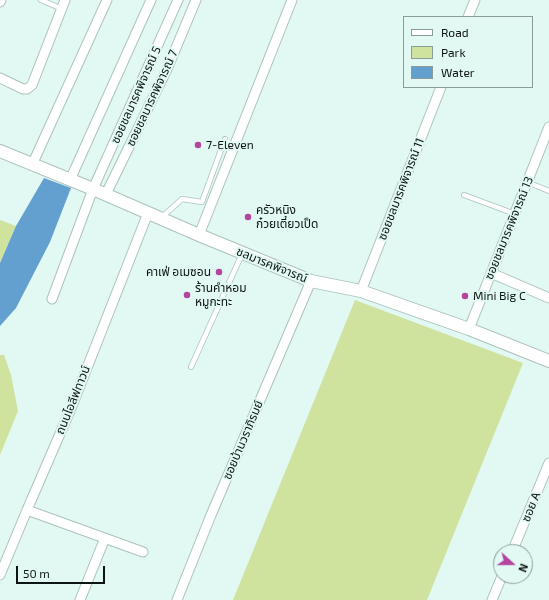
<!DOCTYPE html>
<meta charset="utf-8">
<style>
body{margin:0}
#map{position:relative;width:549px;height:600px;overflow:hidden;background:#e1f8f3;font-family:"Exo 2",sans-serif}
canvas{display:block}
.legend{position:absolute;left:403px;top:16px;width:130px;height:72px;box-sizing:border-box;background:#e1f8f3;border:1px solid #8c9d99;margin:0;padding:5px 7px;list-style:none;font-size:12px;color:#0d1513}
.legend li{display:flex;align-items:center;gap:8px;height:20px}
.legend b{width:20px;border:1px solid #8c9d99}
.north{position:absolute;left:493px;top:544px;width:40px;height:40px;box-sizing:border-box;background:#e1f8f3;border:1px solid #8c9d99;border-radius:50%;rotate:111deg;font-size:11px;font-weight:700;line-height:16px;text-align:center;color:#0d1513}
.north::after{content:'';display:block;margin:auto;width:14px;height:18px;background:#b5449e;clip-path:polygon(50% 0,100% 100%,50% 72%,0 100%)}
.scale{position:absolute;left:16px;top:566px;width:89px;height:18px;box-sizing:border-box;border:2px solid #0d1513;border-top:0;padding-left:5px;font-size:12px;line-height:14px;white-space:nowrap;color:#0d1513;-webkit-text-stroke:3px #e1f8f3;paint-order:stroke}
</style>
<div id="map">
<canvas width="549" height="600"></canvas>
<ul class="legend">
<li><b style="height:5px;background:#fff"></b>Road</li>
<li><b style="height:11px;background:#cfe39e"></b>Park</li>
<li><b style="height:11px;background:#639fcf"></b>Water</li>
</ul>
<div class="north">N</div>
<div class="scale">50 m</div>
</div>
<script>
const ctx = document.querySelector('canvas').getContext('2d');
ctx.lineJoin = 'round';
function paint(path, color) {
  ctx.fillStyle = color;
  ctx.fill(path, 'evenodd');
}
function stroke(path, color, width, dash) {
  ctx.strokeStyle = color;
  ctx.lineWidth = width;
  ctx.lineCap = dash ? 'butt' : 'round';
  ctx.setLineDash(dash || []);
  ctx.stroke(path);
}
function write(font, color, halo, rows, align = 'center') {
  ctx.font = font + ' "Exo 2","Noto Sans Thai",sans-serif';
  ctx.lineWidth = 4;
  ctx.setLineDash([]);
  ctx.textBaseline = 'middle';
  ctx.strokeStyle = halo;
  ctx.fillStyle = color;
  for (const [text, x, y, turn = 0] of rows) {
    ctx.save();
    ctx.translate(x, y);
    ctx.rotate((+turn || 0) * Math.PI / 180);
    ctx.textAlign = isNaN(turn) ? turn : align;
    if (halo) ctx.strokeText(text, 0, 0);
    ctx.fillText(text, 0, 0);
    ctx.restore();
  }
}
const green = new Path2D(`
 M 0,220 L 16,226 L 0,263 Z
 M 355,300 L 523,363 L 427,600 L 233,600 Z
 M 0,355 L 4,355 L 11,375 L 18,411 L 0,455 Z`);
const water = new Path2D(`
 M 44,178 L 71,188 L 50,242 L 16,308 L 0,326 L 0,263 L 16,226 Z`);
const service = new Path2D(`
 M 41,0 L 62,9
 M 527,182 L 549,191
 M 464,195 L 515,214
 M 161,218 L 182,199 L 202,202 L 225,139
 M 191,367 L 242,254`);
const minor = new Path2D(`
 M 0,2 L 1,0
 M 468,17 L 475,0
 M 0,78 L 23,89 L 27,89 L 32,85 L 65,0
 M 32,165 L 107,0
 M 70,180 L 151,0
 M 106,194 L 168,67 L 196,0
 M 199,235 L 292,0
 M 491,273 L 549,298
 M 361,291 L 441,87
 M 52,299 L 93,189 L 178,0
 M 469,329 L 549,127
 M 143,552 L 27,510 L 72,406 L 148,213
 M 512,552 L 549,463
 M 0,575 L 27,510
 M 80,600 L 105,538
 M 177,600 L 211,515 L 311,281
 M 492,600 L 502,576`);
const tertiary = new Path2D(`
 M 0,151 L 93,189 L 199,235 L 311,281 L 361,291 L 469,329 L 549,361`);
const markers = [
 [198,145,4,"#b5449e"],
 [248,217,4,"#b5449e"],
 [219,272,4,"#b5449e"],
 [187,295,4,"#b5449e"],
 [465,296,4,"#b5449e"]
];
const streetNames = [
 ["ซอยชลมารคพิจารณ์ 5",136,95,-66],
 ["ซอยชลมารคพิจารณ์ 7",152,98,-65],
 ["ซอยชลมารคพิจารณ์ 11",401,189,-69],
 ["ซอยชลมารคพิจารณ์ 13",509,228,-68],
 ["ชลมารคพิจารณ์",272,265,22],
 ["ถนนไอลีฟทาวน์",73,400,-68],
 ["ซอยบ้านวราภิรมย์",243,440,-67],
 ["ซอย A",531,507,-68]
];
const poiNames = [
 ["7-Eleven",206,145],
 ["ครัวหนิง",256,210],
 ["ก๋วยเตี๋ยวเป็ด",256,224],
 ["คาเฟ่ อเมซอน",211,272,"right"],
 ["ร้านคำหอม",195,288],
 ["หมูกะทะ",195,302],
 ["Mini Big C",473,296]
];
paint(green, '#cfe39e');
paint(water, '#639fcf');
stroke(service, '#acc2be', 6);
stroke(minor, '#acc2be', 11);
stroke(tertiary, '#acc2be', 14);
stroke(service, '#fff', 4.5);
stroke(minor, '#fff', 9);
stroke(tertiary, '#fff', 12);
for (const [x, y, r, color] of markers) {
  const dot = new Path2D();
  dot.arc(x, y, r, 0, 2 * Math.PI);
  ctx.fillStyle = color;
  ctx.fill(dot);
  stroke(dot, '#e1f8f3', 1.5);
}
write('12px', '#0d1513', '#e1f8f3', streetNames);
write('12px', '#0d1513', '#e1f8f3', poiNames, 'left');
</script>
